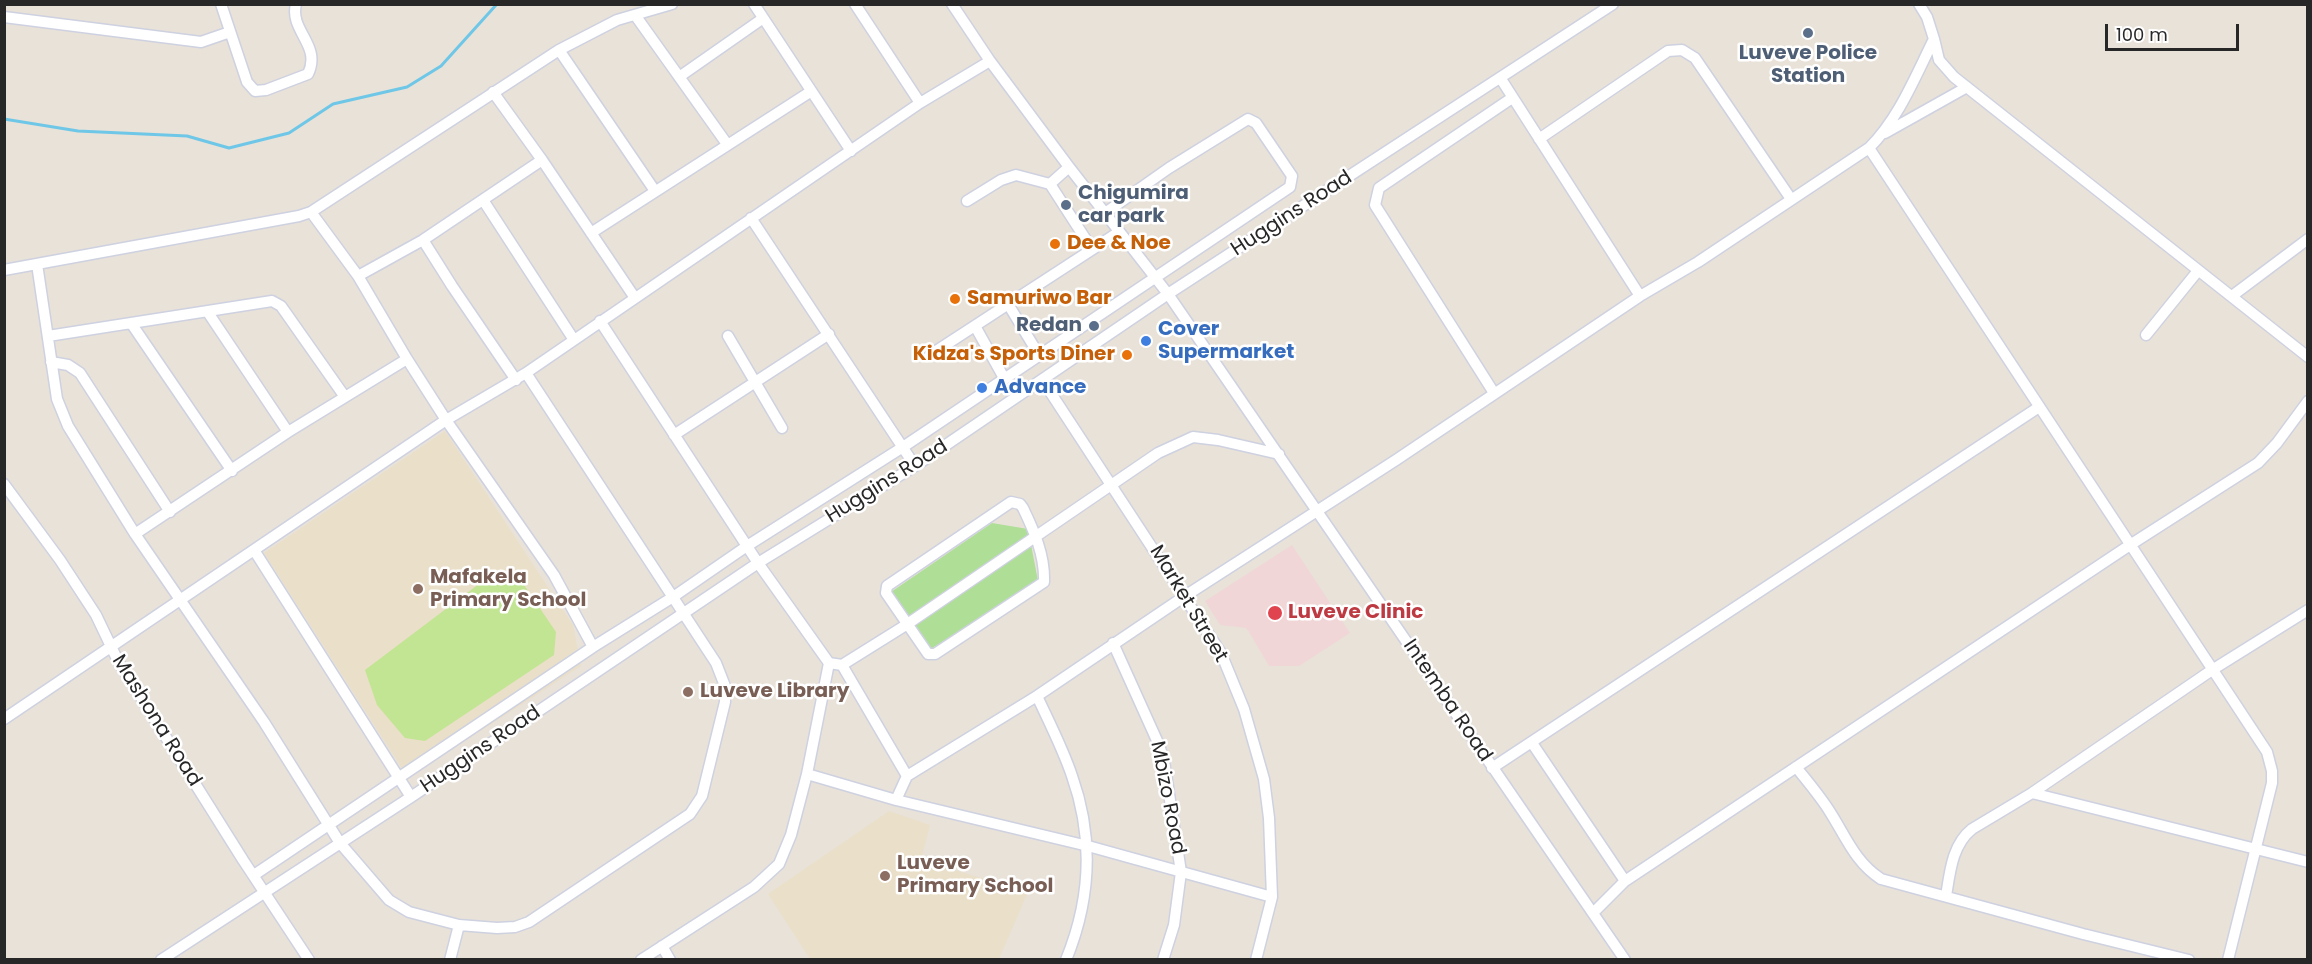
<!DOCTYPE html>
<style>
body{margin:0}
#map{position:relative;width:2312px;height:964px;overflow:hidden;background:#e9e2d9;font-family:Poppins,sans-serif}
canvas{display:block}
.frame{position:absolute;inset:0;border:6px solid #272727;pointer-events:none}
.scale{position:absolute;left:2105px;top:24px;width:134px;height:27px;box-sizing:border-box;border:3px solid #272727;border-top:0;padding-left:8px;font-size:18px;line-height:21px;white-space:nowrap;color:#272727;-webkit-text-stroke:4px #fff;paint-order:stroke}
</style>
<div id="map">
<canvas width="2312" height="964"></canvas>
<div class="frame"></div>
<div class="scale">100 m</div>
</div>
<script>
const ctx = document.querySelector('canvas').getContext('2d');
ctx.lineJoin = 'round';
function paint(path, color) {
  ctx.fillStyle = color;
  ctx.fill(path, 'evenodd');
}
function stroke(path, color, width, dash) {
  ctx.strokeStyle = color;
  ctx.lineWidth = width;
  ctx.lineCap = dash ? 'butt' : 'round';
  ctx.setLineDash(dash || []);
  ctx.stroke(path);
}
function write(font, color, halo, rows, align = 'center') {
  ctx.font = font + ' Poppins,sans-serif';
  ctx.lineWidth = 5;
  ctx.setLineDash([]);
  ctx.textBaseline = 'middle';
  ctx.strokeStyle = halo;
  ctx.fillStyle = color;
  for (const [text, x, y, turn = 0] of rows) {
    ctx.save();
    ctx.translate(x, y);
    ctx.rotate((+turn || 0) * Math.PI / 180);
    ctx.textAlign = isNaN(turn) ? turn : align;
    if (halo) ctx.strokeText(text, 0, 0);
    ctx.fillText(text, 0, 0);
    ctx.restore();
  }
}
const education = new Path2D(`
 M 445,431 L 573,625 L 581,666 L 408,778 L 264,553 Z
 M 889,811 L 930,825 L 921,860 L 1028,892 L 999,959 L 810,959 L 768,894 Z`);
const medical = new Path2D(`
 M 1292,545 L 1350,633 L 1299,666 L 1269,666 L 1249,632 L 1246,628 L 1220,625 L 1205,601 Z`);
const green = new Path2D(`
 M 992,523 L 1028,529 L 1038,581 L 931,649 L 891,592 Z`);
const pitch = new Path2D(`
 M 505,574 L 522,582 L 556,632 L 554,655 L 425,741 L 405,738 L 377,705 L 365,670 L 479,584 Z`);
const stream = new Path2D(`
 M 4,119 L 78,131 L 187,136 L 229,148 L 289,133 L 333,104 L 407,87 L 441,66 L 497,4`);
const minor = new Path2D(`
 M 221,4 L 247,82 L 255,91 L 266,90 L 308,74 C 322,45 289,31 296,4
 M 754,4 L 851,151
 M 855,4 L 920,103
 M 952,4 L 990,61 L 1069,167 L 1168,294 L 1625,960
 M 635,15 L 727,144
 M 4,17 L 201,42 L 230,32
 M 1934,39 L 1939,60 L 1954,77 L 2308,357
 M 559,50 L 655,191
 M 679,77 L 762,19
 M 1501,79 L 1640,296
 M 493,92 L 542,160 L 635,298
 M 1885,133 L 1967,87
 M 1539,139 L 1668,51 L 1682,50 L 1695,58 L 1791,199
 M 1869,148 L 2267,752 L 2272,771 L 2272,783 L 2228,960
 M 1050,184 L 1092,249
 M 483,200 L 574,340
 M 967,201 L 1001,180 L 1016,175 L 1050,184 L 1069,167
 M 311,212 L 358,276 L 407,359 L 446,420 L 554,575 L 593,647
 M 751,218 L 915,466
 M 591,233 L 810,92
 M 423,240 L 452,286 L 516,380
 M 37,264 L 57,399 L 68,426 L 135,534 L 264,722 L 340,843 L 389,900 L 409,912 L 459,925 L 497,928 L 515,927 L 529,922 L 690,814 L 702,796 L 725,702 L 725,686 L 716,663 L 526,373
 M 4,270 L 299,216 L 311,212 L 559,50 L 617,20 L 672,4
 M 358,276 L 423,240 L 542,160
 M 2232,296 L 2308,239
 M 1008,304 L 1039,355
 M 207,311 L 288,432
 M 600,321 L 758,563 L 829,663 L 807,774 L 791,835 L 779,864 L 754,887 L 641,960
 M 131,323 L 232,471
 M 975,326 L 1004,378
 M 2146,335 L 2197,272
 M 48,336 L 272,301 L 281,306 L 345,397
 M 728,336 L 782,428
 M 930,355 L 1119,232
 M 51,362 L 68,365 L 80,373 L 170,512
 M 1043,381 L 1221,653 L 1244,709 L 1264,779 L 1269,818 L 1272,897 L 1256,960
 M 1494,393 L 1375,205 L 1379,188 L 1512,98
 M 674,435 L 829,334
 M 4,484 L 60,560 L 96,615 L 118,661 L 243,860 L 309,960
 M 1011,502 L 1020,504 L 1023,508 C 1034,531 1045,555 1044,582 L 935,654 L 928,654 L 886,593 L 887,586 Z
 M 135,534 L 288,432 L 407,359
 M 254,550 L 411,797
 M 1113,643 L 1159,745 L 1164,761 L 1181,872 L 1174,925 L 1163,960
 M 829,663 L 842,665 L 906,625 L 1158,453 L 1193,437 L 1218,440 L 1279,454
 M 842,665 L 907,776
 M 1037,696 C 1049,722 1063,749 1072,776 C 1094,838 1091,899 1066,960
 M 4,719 L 446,420 L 526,373 L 920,103 L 990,61
 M 1532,743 L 1625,881
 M 1796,767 C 1807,781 1820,796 1830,812 C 1846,837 1855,862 1881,879 L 2083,934 L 2189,960
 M 1492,768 L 2039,407
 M 807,774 L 896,800 L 1088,846 L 1272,897
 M 2032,793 L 2308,862
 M 896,800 L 907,776 L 1037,696 L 1185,596 L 1396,460 L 1640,296 L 1698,262 L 1869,148 C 1899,118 1915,77 1934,39 L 1927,17 L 1919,4
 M 254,875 L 593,647 L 673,597 L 747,546 L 903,447 L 1290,187 L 1292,176 L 1256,123 L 1248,119 L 1169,168 L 1105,213
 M 1946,896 C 1950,872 1952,845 1972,829 L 2032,793 L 2212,670 L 2308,610
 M 1593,913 L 1625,881 L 2130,545 L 2258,463 L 2277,443 L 2308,401
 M 662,946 L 670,960
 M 161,960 L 411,797 L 758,563 L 915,466 L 1168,294 L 1613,4
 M 450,960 L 459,925`);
const markers = [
 [1808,33,6,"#5c6f8a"],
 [1066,205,6,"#5c6f8a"],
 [1055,244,6,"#e8710a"],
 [955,299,6,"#e8710a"],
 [1094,326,6,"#5c6f8a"],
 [1146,341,6,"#3f7fe0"],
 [1127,355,6,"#e8710a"],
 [982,388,6,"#3f7fe0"],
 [418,589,6,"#8d6e63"],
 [1275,613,8,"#e0444e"],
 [688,692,6,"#8d6e63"],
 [885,876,6,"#8d6e63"]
];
const serviceNames = [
 ["Luveve Police",1808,54],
 ["Station",1808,77],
 ["Chigumira",1078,194,"left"],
 ["car park",1078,217,"left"],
 ["Redan",1082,326,"right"]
];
const streetNames = [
 ["Huggins Road",1292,214,-33],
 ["Huggins Road",887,482,-32],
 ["Market Street",1188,604,59],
 ["Intemba Road",1447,701,56],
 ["Mashona Road",156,721,58],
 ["Huggins Road",481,750,-34],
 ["Mbizo Road",1167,798,79]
];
const foodNames = [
 ["Dee & Noe",1067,244],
 ["Samuriwo Bar",967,299],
 ["Kidza's Sports Diner",1115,355,"right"]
];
const shopNames = [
 ["Cover",1158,330],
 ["Supermarket",1158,353],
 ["Advance",994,388]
];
const educationNames = [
 ["Mafakela",430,578],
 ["Primary School",430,601],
 ["Luveve Library",700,692],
 ["Luveve",897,864],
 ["Primary School",897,887]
];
const healthNames = [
 ["Luveve Clinic",1288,613]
];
paint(education, '#eadfc8');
paint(medical, '#f0d6d7');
paint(green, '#afde97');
paint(pitch, '#c2e593');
stroke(stream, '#6fc7e7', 3);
stroke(minor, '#ced1e0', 13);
stroke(minor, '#fff', 10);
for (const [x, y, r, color] of markers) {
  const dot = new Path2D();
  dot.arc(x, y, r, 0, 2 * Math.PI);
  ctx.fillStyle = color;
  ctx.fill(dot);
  stroke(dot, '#fff', 2);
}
write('bold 20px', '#4e5e75', '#fff', serviceNames);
write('20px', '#272727', '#fff', streetNames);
write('bold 20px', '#c56008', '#fff', foodNames, 'left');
write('bold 20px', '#366cbe', '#fff', shopNames, 'left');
write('bold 20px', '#785e54', '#fff', educationNames, 'left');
write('bold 20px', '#be3a42', '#fff', healthNames, 'left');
</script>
